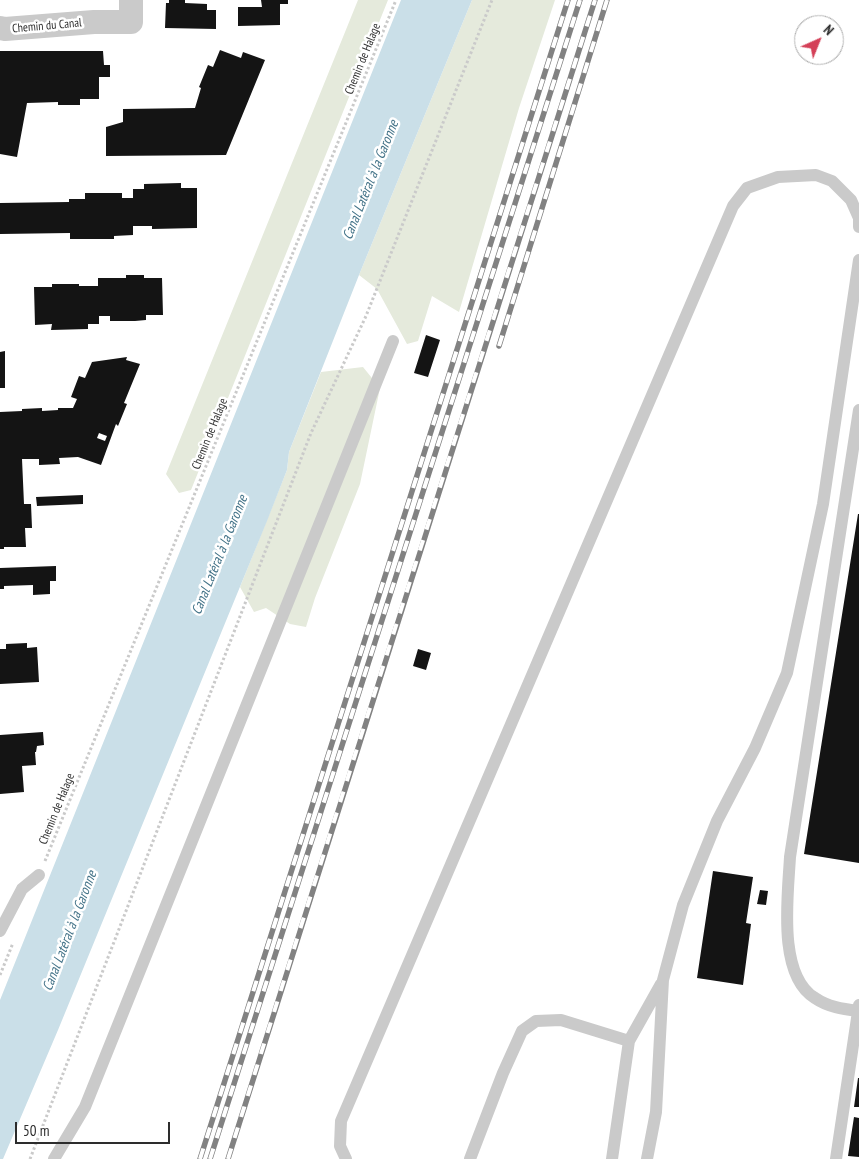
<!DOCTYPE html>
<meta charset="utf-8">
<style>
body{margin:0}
#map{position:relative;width:859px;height:1159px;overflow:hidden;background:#fff;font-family:"PT Sans Narrow",sans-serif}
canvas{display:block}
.north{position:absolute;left:794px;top:15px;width:50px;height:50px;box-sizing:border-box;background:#fff;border:1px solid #ababab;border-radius:50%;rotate:44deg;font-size:14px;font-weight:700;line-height:20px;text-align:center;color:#2d2d2d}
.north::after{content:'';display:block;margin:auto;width:18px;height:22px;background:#d44058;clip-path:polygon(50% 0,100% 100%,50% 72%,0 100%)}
.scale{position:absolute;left:15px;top:1122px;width:155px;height:22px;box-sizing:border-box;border:2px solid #2d2d2d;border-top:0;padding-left:6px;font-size:15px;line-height:18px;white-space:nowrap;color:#2d2d2d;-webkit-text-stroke:4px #fff;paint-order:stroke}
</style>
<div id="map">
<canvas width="859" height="1159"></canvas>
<div class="north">N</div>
<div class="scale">50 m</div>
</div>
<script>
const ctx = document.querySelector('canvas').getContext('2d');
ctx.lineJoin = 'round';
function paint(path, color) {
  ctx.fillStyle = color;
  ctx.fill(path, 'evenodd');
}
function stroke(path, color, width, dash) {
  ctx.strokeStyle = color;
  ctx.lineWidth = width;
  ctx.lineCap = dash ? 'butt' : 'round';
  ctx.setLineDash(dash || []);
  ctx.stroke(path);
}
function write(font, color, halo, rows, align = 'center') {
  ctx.font = font + ' "PT Sans Narrow",sans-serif';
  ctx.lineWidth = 5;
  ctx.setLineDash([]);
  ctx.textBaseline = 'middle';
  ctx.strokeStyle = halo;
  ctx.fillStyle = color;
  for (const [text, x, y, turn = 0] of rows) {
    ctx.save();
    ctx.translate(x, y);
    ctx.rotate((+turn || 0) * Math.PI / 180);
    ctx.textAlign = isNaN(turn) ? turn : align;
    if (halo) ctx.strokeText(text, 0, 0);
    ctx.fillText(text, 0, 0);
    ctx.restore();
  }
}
const green = new Path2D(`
 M 358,0 L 388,0 L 191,490 L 179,493 L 166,474 Z
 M 472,0 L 555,0 L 519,108 L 459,312 L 432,296 L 418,341 L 407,344 L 377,289 L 359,275 Z
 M 363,367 L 380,388 L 360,484 L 315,598 L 306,627 L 290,624 L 266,608 L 254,612 L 240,587 L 287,470 L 289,452 L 321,372 Z`);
const water = new Path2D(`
 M 401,0 L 472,0 L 359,275 L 289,452 L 287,470 L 267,521 L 58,1030 L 3,1159 L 0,1159 L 0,1000 Z`);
const building = new Path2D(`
 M 169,0 L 185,0 L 185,3 L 207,4 L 207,10 L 216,10 L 216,29 L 165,28 L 166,3 L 169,3 Z
 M 261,0 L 288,0 L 288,4 L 280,4 L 280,25 L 238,26 L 238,7 L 262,7 Z
 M 220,50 L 241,58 L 243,52 L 265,60 L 226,155 L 106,156 L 106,127 L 123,122 L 123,109 L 195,108 L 201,88 L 199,87 L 208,65 L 213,67 Z
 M 0,51 L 103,51 L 104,65 L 110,65 L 110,77 L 99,77 L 99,99 L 80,99 L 80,105 L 58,105 L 58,102 L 27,103 L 17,157 L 0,154 Z
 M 181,183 L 181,188 L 197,188 L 197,228 L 152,229 L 152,226 L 133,226 L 133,235 L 114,236 L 114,239 L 70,239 L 70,233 L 0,234 L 0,203 L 69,202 L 69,199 L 85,199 L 85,193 L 122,193 L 122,198 L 133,198 L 133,189 L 144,189 L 144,184 Z
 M 126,275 L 144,275 L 144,278 L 162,278 L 163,315 L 146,315 L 146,320 L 135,321 L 110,321 L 110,316 L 99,316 L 99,324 L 88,324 L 88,329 L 51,330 L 52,324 L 35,325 L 34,287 L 52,287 L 52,284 L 79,284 L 79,286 L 98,286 L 98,278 L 126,278 Z
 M 426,335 L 440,340 L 428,377 L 414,373 Z
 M 5,351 L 5,388 L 0,388 L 0,352 Z
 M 127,357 L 126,360 L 140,364 L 124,403 L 127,404 L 118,426 L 116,424 L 101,465 L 78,457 L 59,458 L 60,464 L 39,465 L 39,459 L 22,459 L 24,504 L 31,504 L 32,528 L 25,528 L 26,547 L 4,547 L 4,549 L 0,549 L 0,412 L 22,411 L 22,409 L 42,408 L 42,411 L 58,410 L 58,408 L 73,408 L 77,399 L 71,397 L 79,376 L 85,378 L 92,362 ZM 99,433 L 107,436 L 105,441 L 97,438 Z
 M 83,495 L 83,504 L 37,506 L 36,497 Z
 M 858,514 L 859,514 L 859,863 L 804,854 Z
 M 56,566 L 56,581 L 50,581 L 50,594 L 33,595 L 33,585 L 4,586 L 4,589 L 0,589 L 0,568 Z
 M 27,643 L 27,648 L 37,647 L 39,682 L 0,684 L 0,649 L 6,649 L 6,644 Z
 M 418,649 L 431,653 L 426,670 L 413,666 Z
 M 43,732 L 44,745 L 37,746 L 36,752 L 35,752 L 36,765 L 22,766 L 24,792 L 0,794 L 0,735 Z
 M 713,871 L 753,877 L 746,923 L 751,924 L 743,985 L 697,978 Z
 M 760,890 L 768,891 L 766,905 L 757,904 Z
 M 858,1078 L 859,1078 L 859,1107 L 854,1107 Z
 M 854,1117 L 859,1118 L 859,1157 L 848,1156 Z`);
const path = new Path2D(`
 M 45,861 L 396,0
 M 0,975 L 13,943
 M 30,1159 L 311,433 L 366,316 L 492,0`);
const lane = new Path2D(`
 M 0,931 L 22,889 L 39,875
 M 858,1011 C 843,1009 828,1007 815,998 C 777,975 788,895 790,857 L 859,410
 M 54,1159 L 85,1107 L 393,341
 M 346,1159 L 340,1146 L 341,1121 L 733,206 L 747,188 L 778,177 L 816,175 L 832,181 L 851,200 L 859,218 L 859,227
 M 470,1159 L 503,1073 L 522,1031 L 536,1021 L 561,1020 L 629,1041
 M 612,1159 L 629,1041 L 661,984
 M 647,1159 L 656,1112 L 663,980 L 683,905 L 717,821 L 755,748 L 787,673 L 823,504 L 859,260
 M 836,1159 L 859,1005`);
const street = new Path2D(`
 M 0,28 L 5,29 L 94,22 L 131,22 L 131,0`);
const rail = new Path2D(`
 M 499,346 L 607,0
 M 200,1159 L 568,0
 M 210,1159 L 580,0
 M 228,1159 C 349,772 472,386 595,0`);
const streetNames = [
 ["Chemin du Canal",47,26,-5],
 ["Chemin de Halage",363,59,-68],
 ["Chemin de Halage",210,434,-68],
 ["Chemin de Halage",57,809,-68]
];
const waterNames = [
 ["Canal Latéral à la Garonne",371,180,-68],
 ["Canal Latéral à la Garonne",220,555,-68],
 ["Canal Latéral à la Garonne",70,931,-69]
];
paint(green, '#e5eadc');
paint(water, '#cadfe8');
paint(building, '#141414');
stroke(path, '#cacaca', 3, [2.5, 2.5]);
stroke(lane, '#cacaca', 12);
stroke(street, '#cacaca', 24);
stroke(rail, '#828282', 5.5);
stroke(rail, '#fff', 4, [11]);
write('12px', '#2d2d2d', '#fff', streetNames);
write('italic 14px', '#437388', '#fff', waterNames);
</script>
